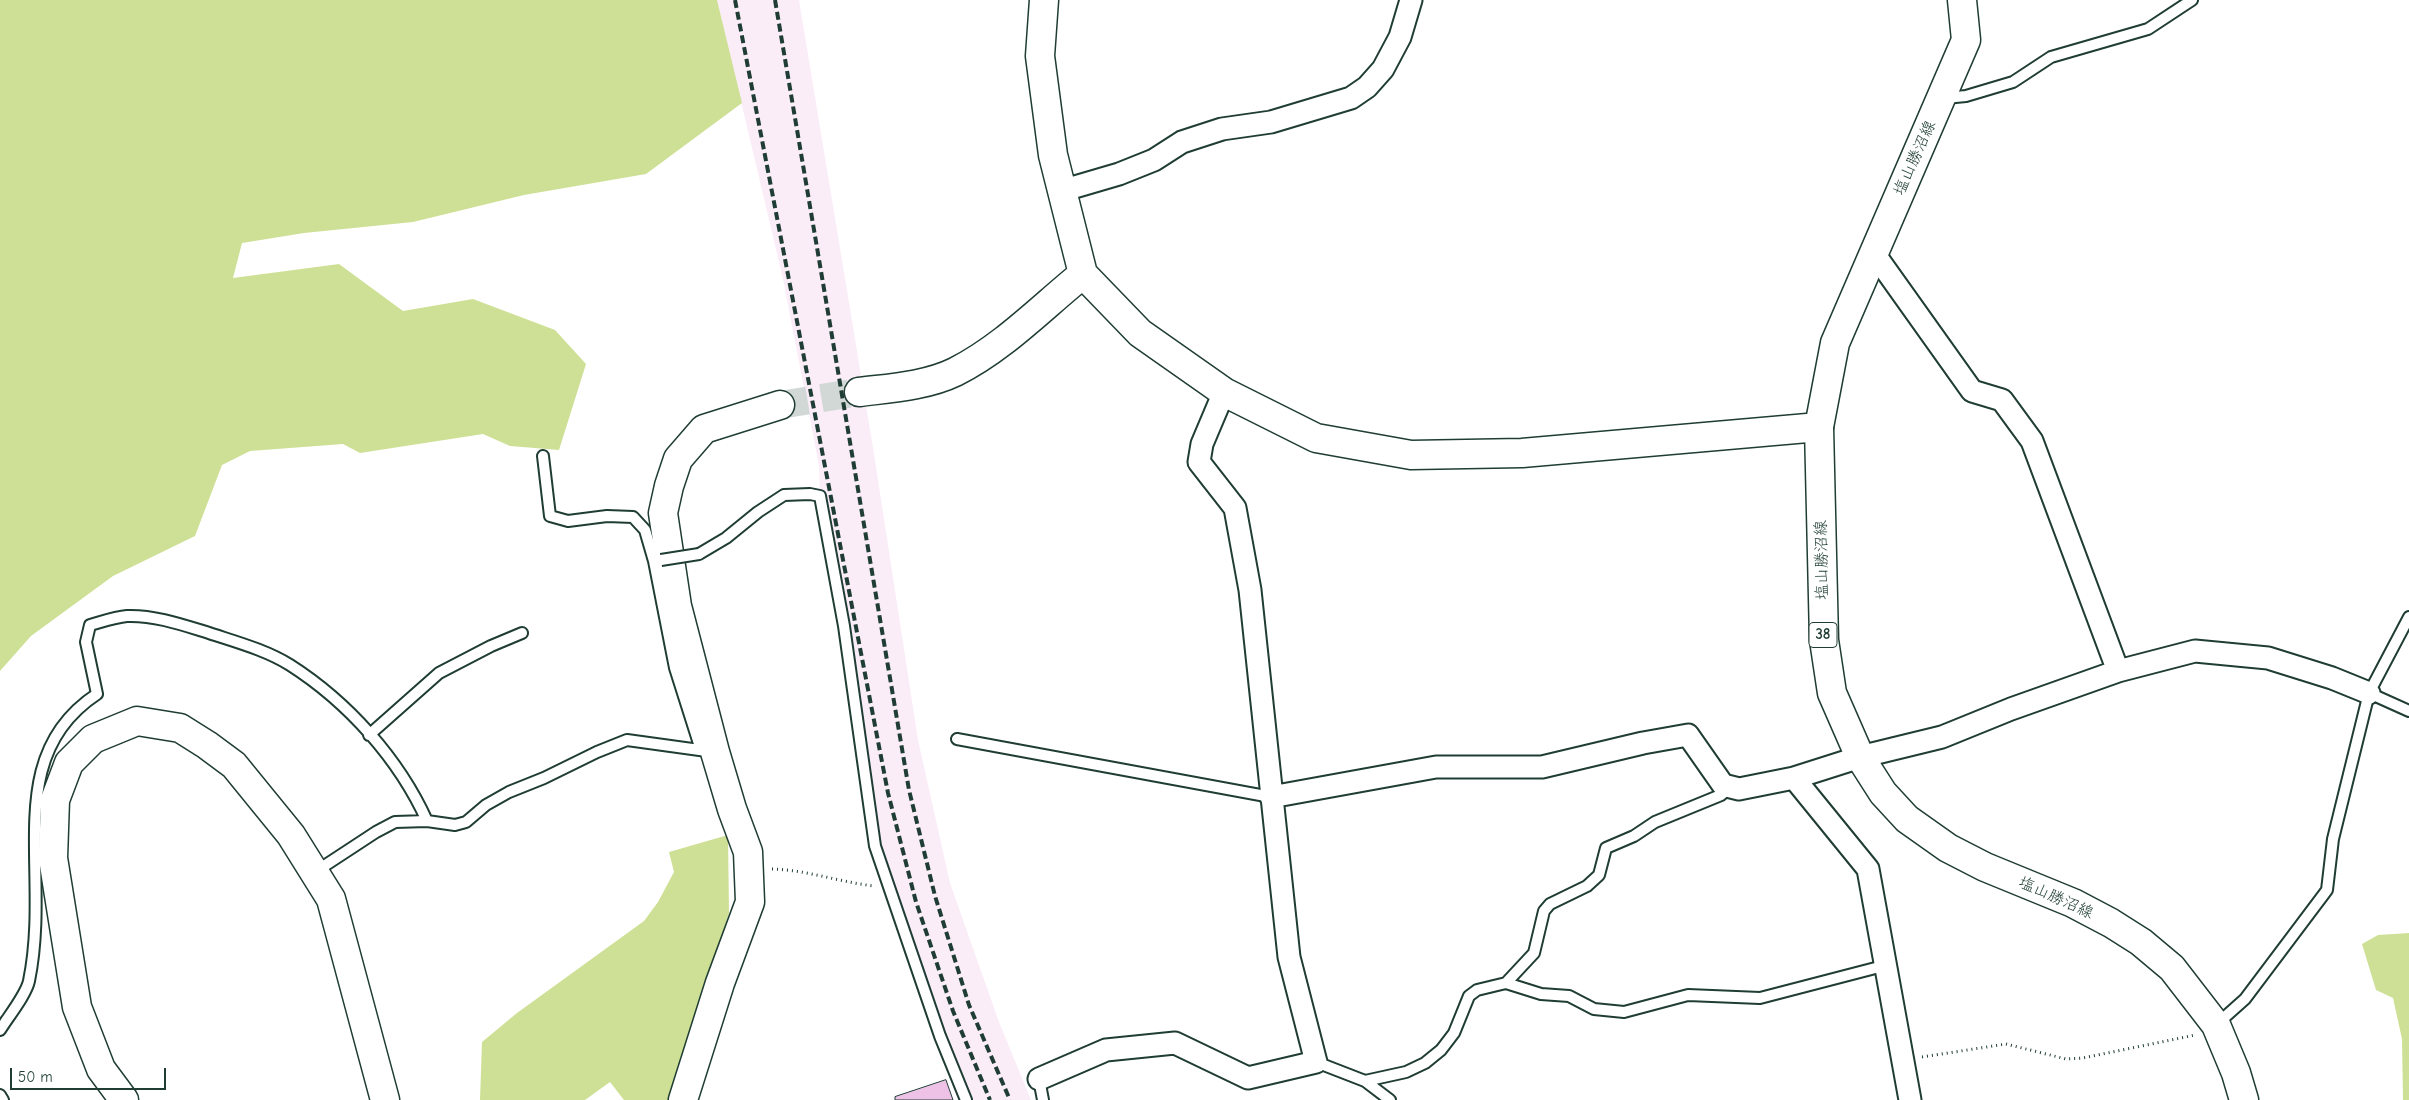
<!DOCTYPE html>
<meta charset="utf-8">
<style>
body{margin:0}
#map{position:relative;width:2409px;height:1100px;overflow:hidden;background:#fff;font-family:"Comic Neue",sans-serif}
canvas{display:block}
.scale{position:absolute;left:10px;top:1068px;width:156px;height:22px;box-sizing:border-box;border:2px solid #1f3d34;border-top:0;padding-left:6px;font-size:15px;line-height:18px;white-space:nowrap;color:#1f3d34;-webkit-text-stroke:4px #fff;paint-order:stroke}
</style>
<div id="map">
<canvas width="2409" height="1100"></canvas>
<div class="scale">50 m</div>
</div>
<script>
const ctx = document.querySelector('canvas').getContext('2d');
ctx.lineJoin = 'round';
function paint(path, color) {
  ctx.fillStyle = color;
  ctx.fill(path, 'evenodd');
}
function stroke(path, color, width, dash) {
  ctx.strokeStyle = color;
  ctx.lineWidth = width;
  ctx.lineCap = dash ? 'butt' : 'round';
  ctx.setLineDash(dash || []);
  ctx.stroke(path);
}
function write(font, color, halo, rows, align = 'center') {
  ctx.font = font + ' "Comic Neue","Klee One",sans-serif';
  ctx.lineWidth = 5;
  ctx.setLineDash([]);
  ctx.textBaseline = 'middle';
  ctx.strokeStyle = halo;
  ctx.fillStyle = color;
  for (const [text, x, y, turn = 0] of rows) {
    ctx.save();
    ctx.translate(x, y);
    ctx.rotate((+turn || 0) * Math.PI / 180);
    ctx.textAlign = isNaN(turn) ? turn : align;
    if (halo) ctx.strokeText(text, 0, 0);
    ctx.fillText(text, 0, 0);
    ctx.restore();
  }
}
const built = new Path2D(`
 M 717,0 L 799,0 L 874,454 L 918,740 L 950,883 L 999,1022 L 1031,1100 L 966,1100 L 875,846 L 820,496 L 819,466 L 783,279 Z`);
const green = new Path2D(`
 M 0,0 L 717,0 L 742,103 L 646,174 L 524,195 L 413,222 L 304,233 L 242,243 L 233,278 L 339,264 L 403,311 L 473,299 L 555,330 L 586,364 L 559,450 L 510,446 L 483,434 L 360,453 L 343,444 L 250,451 L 222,465 L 195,536 L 113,576 L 31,636 L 0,671 Z
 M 728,835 L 729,913 L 685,1058 L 668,1100 L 624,1100 L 610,1082 L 585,1100 L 480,1100 L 482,1042 L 517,1013 L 644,921 L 658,902 L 674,872 L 669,852 Z
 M 2409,933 L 2409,1100 L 2403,1100 L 2402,1039 L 2393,998 L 2376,990 L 2362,944 L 2378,935 Z`);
const building = new Path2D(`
 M 946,1080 L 953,1100 L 895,1100 L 895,1097 Z`);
const secondaryTunnel = new Path2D(`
 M 780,405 L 859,392`);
const path = new Path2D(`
 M 772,869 C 807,870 839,882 874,886
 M 1922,1057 L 2006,1044 L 2066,1059 L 2083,1058 L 2195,1035`);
const lane = new Path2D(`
 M 1945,98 L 1966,96 L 2013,82 L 2051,57 L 2148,29 L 2192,0
 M 543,456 L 550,516 L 568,521 L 607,516 L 633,517 L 645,530 L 654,561 L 675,668 L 701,750
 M 699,554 L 726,538 L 758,512 L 784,495 L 810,494 L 820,496 L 844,626 L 875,846 L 940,1036 L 966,1100
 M 2369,693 L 2409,711
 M 369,735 L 439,673 L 491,646 L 522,633
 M 957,739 L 1271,797
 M 315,872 L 376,832 L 395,822 L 427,821 L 455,825 L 466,822 L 486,805 L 509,792 L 544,778 L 597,752 L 627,740 L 714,752
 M 1506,983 L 1541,994 L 1569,996 L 1594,1009 L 1624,1012 L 1688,995 L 1760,998 L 1887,965
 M 2217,1024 L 2245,999 L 2327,890 L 2333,839 L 2369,693 L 2409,617
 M 0,1030 C 8,1017 26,995 29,981 C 52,869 0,758 97,694 L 86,642 L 90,625 C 101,622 115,617 127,616 C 155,615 183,625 209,633 C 236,642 266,650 290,665 C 348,702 399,759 427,821
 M 1316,1062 L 1365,1081 L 1390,1100
 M 1039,1079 L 1043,1100
 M 1365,1081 L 1406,1072 L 1425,1063 L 1441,1050 L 1454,1033 L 1469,996 L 1477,990 L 1506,983 L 1534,953 L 1544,911 L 1550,904 L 1587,886 L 1599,875 L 1606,848 L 1634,836 L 1655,822 L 1721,795 L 1730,787
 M 0,1095 L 3,1100`);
const street = new Path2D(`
 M 1061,191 L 1119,174 L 1154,160 L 1182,142 L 1222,129 L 1271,122 L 1351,98 L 1367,87 L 1383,69 L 1400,37 L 1411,0
 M 1873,252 L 1972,391 L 2002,400 L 2032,441 L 2118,671
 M 1271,797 L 1436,767 L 1542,767 L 1643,743 L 1688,735 L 1723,785 L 1739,789 L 1794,778
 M 1039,1079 L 1106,1050 L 1175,1043 L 1248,1078 L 1316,1062 L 1289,957 L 1250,590 L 1235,508 L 1199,462 L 1202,444 L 1224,392
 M 1910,1100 L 1868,869 L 1794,778 L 1860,757 L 1942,737 L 2011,709 L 2118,671 L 2195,651 L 2268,658 L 2332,678 L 2369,693`);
const secondary = new Path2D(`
 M 1083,274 L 1140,333 L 1224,392 L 1316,438 L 1411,455 L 1522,453 L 1819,427
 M 859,392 C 891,388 926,386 955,372 C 1003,348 1042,307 1083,274 L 1053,155 L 1040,56 L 1044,0
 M 124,1100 L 101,1069 L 77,1007 L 53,858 L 55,800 L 69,763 L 93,739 L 137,721 L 180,728 L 207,745 L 234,765 L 291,835 L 331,899 L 385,1100
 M 683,1100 L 720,983 L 750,902 L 748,852 L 732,809 L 715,752 L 677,606 L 663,513 L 669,486 L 678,459 L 704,429 L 780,405`);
const primary = new Path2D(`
 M 1962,0 L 1966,40 L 1835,343 L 1819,427 L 1824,640 L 1832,693 L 1860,757 L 1883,793 L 1907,819 L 1948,848 L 1985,867 L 2073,903 L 2111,923 L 2141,942 L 2172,968 L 2216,1025 L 2236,1073 L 2244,1100`);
const rail = new Path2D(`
 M 735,0 L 888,793 L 916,902 L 953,1011 L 990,1100
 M 775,0 L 909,790 L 935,896 L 969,1005 L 1010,1100`);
const laneBridge = new Path2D(`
 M 661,560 L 699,554`);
const shields = [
 [1823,635,28]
];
const shieldNames = [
 ["38",1823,635]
];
const streetNames = [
 ["塩山勝沼線",1915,158,-66],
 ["塩山勝沼線",1822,560,-91],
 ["塩山勝沼線",2056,898,24]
];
paint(built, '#faedf8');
paint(green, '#cee095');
paint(building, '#eec2e7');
stroke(building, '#1f3d34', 1);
stroke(secondaryTunnel, '#d2d8d6', 28, [28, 14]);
stroke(lane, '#1f3d34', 14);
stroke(street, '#1f3d34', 25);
stroke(secondary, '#1f3d34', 31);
stroke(primary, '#1f3d34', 31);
stroke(path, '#1f3d34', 3, [1, 4]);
stroke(lane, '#fff', 10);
stroke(street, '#fff', 21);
stroke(secondary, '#fff', 28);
stroke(primary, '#fff', 28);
stroke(rail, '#1f3d34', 4, [8, 4]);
stroke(laneBridge, '#1f3d34', 14, []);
stroke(laneBridge, '#fff', 10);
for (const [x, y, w] of shields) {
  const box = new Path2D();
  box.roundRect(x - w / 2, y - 12.5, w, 25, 4);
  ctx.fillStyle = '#fff';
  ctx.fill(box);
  stroke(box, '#1f3d34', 1);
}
write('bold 15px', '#1f3d34', null, shieldNames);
write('16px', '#1f3d34', '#fff', streetNames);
</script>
